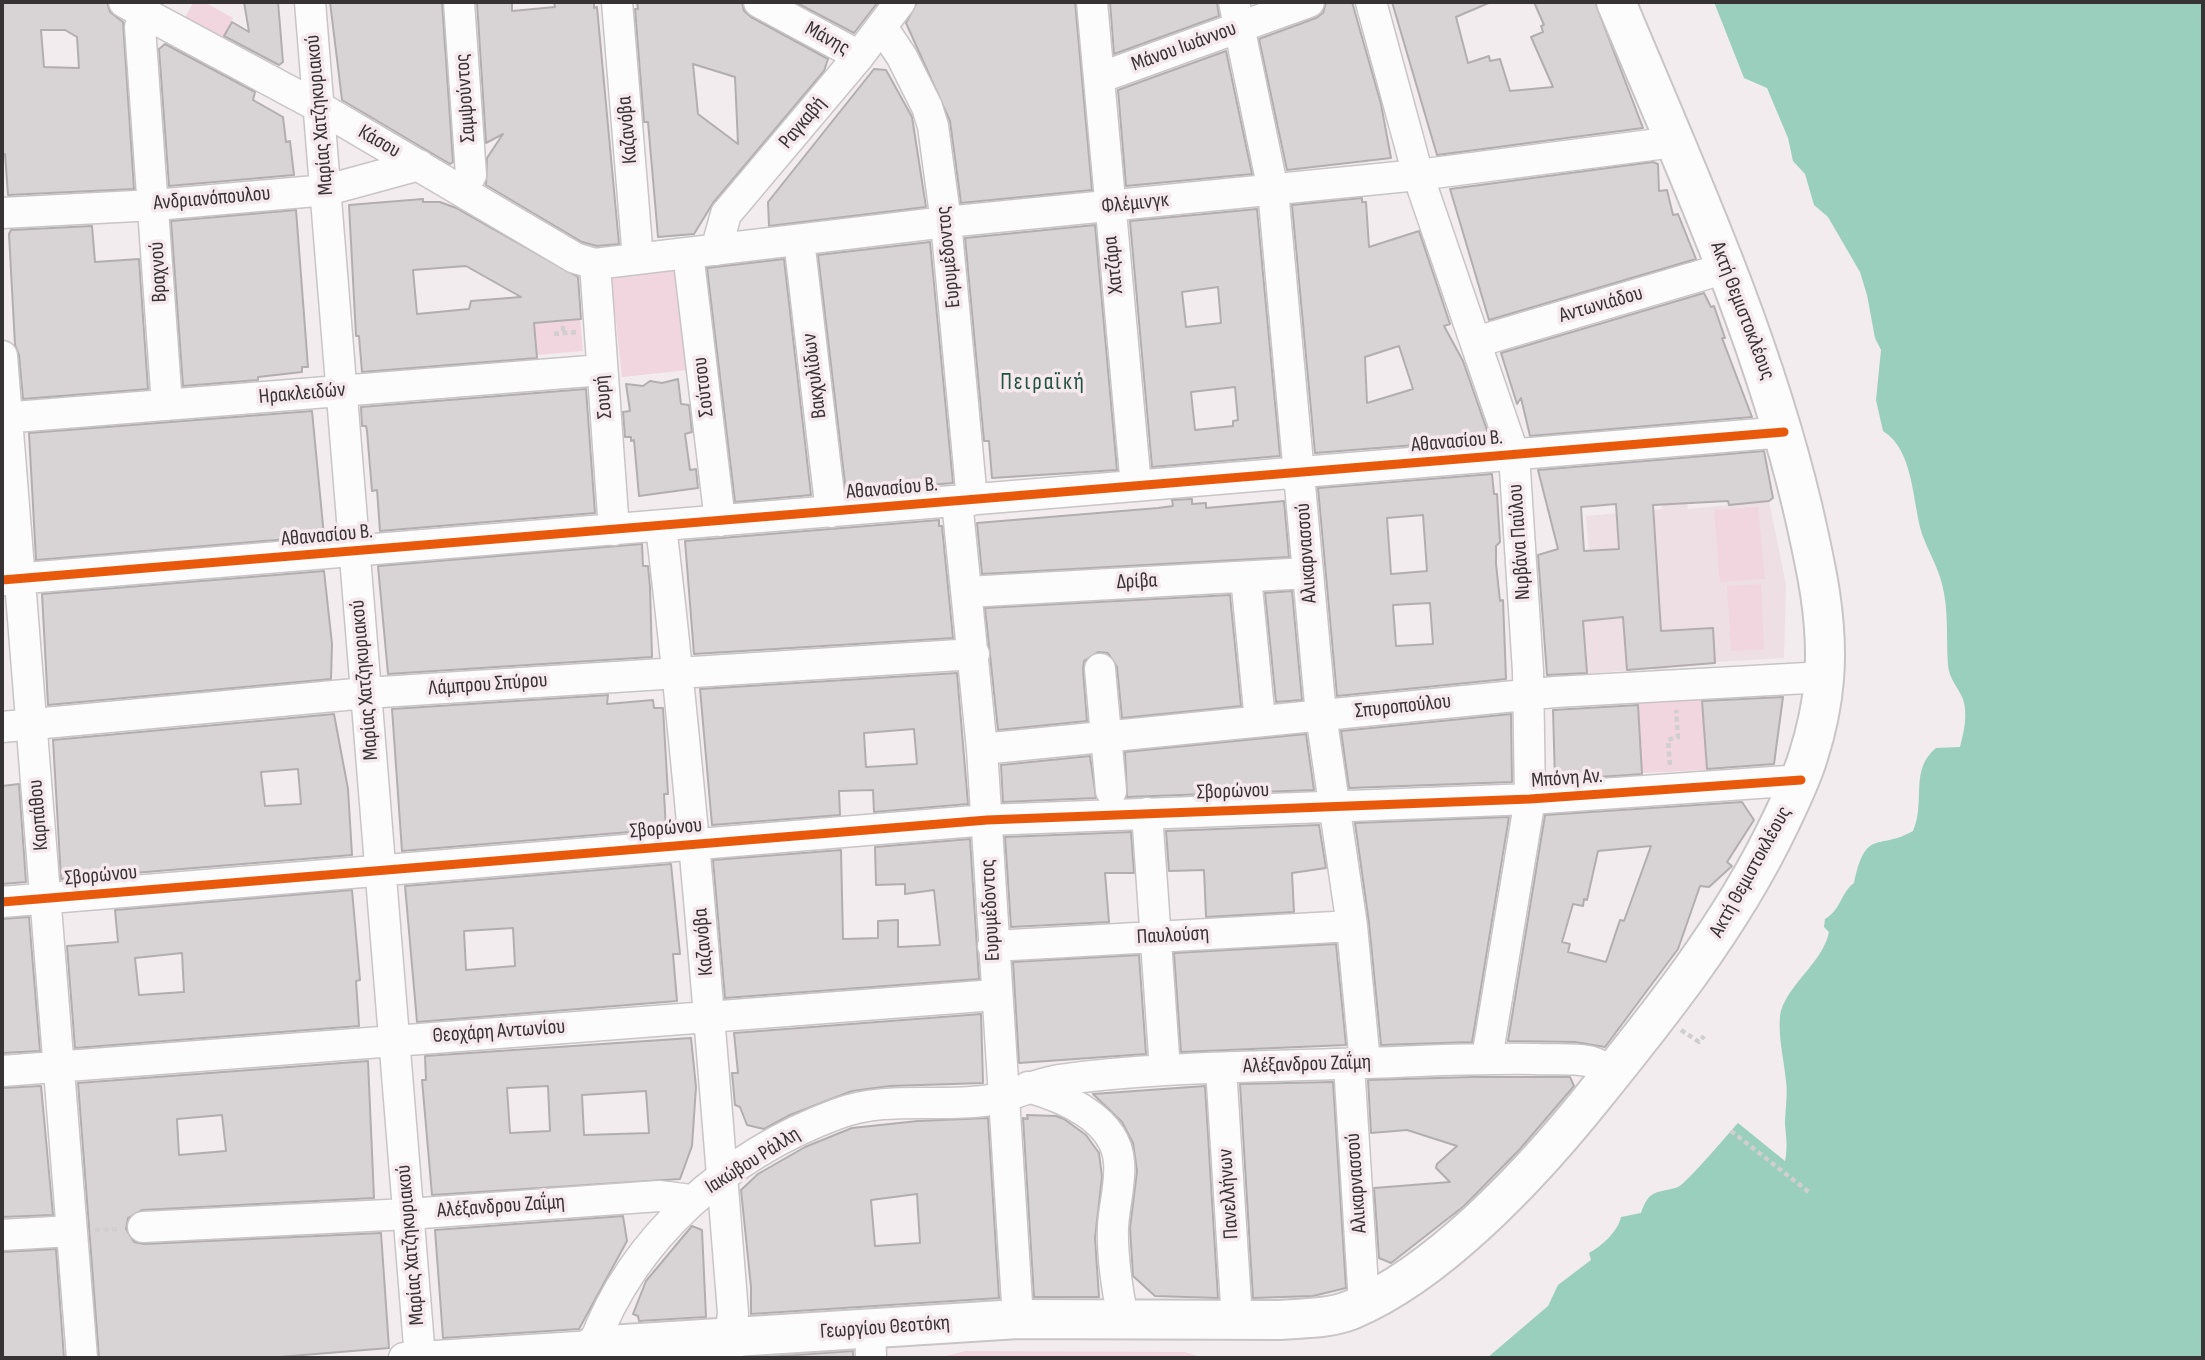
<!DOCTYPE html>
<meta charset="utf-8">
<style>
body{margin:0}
#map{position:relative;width:2205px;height:1360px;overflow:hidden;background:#f2ecee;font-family:"Sofia Sans Condensed",sans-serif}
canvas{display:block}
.frame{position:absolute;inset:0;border:4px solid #373234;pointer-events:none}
</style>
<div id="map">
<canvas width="2205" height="1360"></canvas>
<div class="frame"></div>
</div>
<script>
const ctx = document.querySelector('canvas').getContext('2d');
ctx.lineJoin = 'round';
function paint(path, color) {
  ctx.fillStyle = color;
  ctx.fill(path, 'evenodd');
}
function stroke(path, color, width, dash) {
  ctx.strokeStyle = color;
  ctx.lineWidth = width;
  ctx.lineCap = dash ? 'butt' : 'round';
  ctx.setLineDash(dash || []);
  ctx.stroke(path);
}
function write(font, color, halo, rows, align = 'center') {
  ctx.font = font + ' "Sofia Sans Condensed",sans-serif';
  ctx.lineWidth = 7;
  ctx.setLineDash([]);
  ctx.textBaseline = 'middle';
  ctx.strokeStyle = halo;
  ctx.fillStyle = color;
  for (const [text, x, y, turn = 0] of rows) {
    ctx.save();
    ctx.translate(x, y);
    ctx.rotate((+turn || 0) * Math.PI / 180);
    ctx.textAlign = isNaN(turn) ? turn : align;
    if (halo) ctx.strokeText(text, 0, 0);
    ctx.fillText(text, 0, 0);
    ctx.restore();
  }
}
const built = new Path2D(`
 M 1683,467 L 1688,509 L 1769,501 L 1786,585 L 1784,658 L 1667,665 L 1667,671 L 1655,672 L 1653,668 L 1587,674 L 1583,621 L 1594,620 L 1586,516 L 1662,509 L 1659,469 Z`);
const green = new Path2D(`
 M 194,2 L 204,2 L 233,18 L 222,39 L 185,17 Z
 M 677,269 L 688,370 L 622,377 L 611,276 Z
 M 580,319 L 583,351 L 537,355 L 534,323 Z
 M 1758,507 L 1765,579 L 1720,582 L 1714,510 Z
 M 1761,584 L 1764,649 L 1731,651 L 1727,586 Z
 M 1702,696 L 1707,770 L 1642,773 L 1637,700 Z
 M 965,1351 L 1185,1352 L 1204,1358 L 938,1358 Z`);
const water = new Path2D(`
 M 1714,2 L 2203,2 L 2203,1358 L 1487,1358 L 1548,1306 L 1558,1285 L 1591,1260 L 1589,1253 C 1602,1246 1618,1231 1621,1217 L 1641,1213 C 1650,1187 1658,1194 1678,1187 C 1686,1184 1729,1133 1738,1123 L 1785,1161 C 1788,1147 1786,1137 1785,1124 C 1785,1110 1788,1095 1786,1081 C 1784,1060 1778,1037 1780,1016 C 1784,987 1823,963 1829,932 L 1824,927 L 1825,919 C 1841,910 1841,892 1854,883 C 1866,827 1878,851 1913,831 C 1926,802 1909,770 1936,748 L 1960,747 C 1964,731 1968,715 1963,699 C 1958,687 1949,679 1948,665 C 1946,637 1949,611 1942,584 C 1938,567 1928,551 1922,534 C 1912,501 1914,450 1883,431 L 1876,400 L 1881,350 L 1875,338 L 1867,295 L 1860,272 L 1828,217 L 1814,205 L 1805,174 L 1793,161 L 1788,138 L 1767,88 L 1744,78 Z`);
const building = new Path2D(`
 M 2,2 L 107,2 L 110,12 L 123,22 L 134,189 L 8,195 L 5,154 L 2,155 ZM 41,30 L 65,30 L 77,37 L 79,68 L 44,67 Z
 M 244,2 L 278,2 L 283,62 L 279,65 L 224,36 L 232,22 L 249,32 Z
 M 330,2 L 442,2 L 453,162 L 450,164 L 342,100 Z
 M 477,2 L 512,2 L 512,11 L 555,7 L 554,2 L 594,2 L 594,8 L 597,7 L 619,244 L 597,246 L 582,242 L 486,185 L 487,158 L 503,134 L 486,143 Z
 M 637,2 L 742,2 L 744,11 L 751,17 L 828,59 L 824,71 L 713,203 L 694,234 L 658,237 L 648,122 L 644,122 L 635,9 L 638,9 ZM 693,64 L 735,77 L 738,144 L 698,114 Z
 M 795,2 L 878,2 L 854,33 Z
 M 917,2 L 1075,2 L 1092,190 L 961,203 L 950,121 L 906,23 Z
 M 1110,2 L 1217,2 L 1219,16 L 1114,54 Z
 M 1326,2 L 1352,2 L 1381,104 L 1391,158 L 1287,170 L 1259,39 L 1316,18 L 1323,13 Z
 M 1392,2 L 1491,2 L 1456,17 L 1468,63 L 1489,56 L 1490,61 L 1500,59 L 1510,91 L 1553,87 L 1531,37 L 1543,32 L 1541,26 L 1544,25 L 1534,2 L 1595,2 L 1643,128 L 1437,155 Z
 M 165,44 L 255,92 L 253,100 L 283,117 L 286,142 L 290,141 L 294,175 L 169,186 L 159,49 Z
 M 1226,51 L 1252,174 L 1126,186 L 1118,90 Z
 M 874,69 L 886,70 L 912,117 L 926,207 L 769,226 L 768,202 Z
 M 1653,162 L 1658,164 L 1659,191 L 1667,190 L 1673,215 L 1678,214 L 1696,259 L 1489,320 L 1450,189 Z
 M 1362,198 L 1362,202 L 1366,202 L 1369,247 L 1419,231 L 1450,324 L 1444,326 L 1463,361 L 1490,439 L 1315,453 L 1292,205 ZM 1399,346 L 1413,389 L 1367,403 L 1365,357 Z
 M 423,199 L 423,202 L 440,202 L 456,208 L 578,277 L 581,319 L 534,323 L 537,358 L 362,372 L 359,336 L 356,336 L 349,205 ZM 466,266 L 521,297 L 471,301 L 469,309 L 417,314 L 413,270 Z
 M 1257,209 L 1280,456 L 1152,467 L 1130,221 ZM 1218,287 L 1221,323 L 1186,327 L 1182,292 ZM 1235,387 L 1238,420 L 1233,421 L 1233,426 L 1195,430 L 1191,392 Z
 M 296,210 L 308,367 L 302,367 L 302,372 L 258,377 L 258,380 L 183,386 L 171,221 Z
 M 1095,225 L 1117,470 L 992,478 L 989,441 L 984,441 L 965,238 Z
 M 92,226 L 95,262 L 139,259 L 148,389 L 23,399 L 19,355 L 15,345 L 9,234 L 11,230 Z
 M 930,242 L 953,483 L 846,492 L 818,255 Z
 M 784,259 L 811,495 L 735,502 L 707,268 Z
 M 1704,293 L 1711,307 L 1714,306 L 1725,338 L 1722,338 L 1752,417 L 1530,436 L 1521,398 L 1517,404 L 1501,353 Z
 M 678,379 L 681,404 L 689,405 L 692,432 L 685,434 L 690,470 L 696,469 L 698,488 L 639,496 L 634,440 L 631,441 L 631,437 L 625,437 L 623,412 L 630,411 L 626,384 L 643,386 L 650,381 L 662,383 Z
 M 586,389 L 595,513 L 380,531 L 377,490 L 372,491 L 367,431 L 366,426 L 362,426 L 361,407 Z
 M 312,411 L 324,536 L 36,560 L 29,433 Z
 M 1764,451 L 1773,498 L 1769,501 L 1729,505 L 1728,501 L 1653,505 L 1661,631 L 1713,628 L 1715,663 L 1627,670 L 1623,617 L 1583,621 L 1587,673 L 1547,675 L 1538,555 L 1558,549 L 1538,470 ZM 1616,504 L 1619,549 L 1584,551 L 1581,507 Z
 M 1492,474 L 1494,494 L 1497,494 L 1500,542 L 1496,546 L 1496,564 L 1500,601 L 1503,600 L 1506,679 L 1337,696 L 1318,488 ZM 1423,515 L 1427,571 L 1391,574 L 1387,518 ZM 1430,603 L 1433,644 L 1396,646 L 1393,605 Z
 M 1192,499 L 1192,504 L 1206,503 L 1206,508 L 1284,501 L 1289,557 L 982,574 L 977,523 L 1158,508 L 1173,506 L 1172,500 Z
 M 939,520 L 939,526 L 942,526 L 953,638 L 694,654 L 685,541 Z
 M 642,544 L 643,566 L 648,566 L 650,587 L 652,657 L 388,674 L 378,566 Z
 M 324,571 L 332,644 L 331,679 L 48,705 L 42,594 Z
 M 1292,591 L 1302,700 L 1276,702 L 1265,593 Z
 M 1230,595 L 1241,706 L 1122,718 L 1117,667 L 1108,653 L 1098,652 L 1084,661 L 1083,670 L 1087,721 L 998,730 L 985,608 Z
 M 957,673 L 968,804 L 874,812 L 873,790 L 839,791 L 840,815 L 712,825 L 700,689 ZM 914,729 L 917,764 L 866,767 L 864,733 Z
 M 608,695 L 607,704 L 653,700 L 654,708 L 663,708 L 668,794 L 664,794 L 666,829 L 402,851 L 392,709 Z
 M 1783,697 L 1774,764 L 1707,769 L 1702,701 Z
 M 1638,705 L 1642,774 L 1555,780 L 1553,710 Z
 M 334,714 L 348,789 L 352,855 L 61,879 L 53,740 ZM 298,769 L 301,804 L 265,806 L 261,772 Z
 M 1511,714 L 1512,782 L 1349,788 L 1341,731 Z
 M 1306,734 L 1314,790 L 1127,797 L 1125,752 Z
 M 1090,756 L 1096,798 L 1003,802 L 1001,765 Z
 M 19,784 L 26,882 L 2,884 L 2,786 Z
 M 1742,802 L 1754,820 L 1727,862 L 1732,866 L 1709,887 L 1700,886 L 1678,949 L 1605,1047 L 1575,1042 L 1508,1041 L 1545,815 ZM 1651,846 L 1624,921 L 1620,920 L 1606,962 L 1568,952 L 1570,944 L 1562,942 L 1573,904 L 1583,906 L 1584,899 L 1587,900 L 1598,851 Z
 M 1509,817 L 1472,1042 L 1381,1045 L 1369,923 L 1355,823 Z
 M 1319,825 L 1326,868 L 1292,873 L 1294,912 L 1206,917 L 1204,870 L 1169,871 L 1166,831 Z
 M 1131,832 L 1134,873 L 1105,873 L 1109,922 L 1011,927 L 1005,837 Z
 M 970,839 L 979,979 L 725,998 L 713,860 L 841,850 L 843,939 L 878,938 L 878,921 L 898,920 L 898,947 L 940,945 L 934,890 L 905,894 L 905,884 L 876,885 L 875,847 Z
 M 671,864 L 680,954 L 673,954 L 677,1001 L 417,1022 L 405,886 ZM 513,928 L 515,966 L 466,970 L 464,931 Z
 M 352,890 L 360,980 L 356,981 L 359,1026 L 75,1048 L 67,946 L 118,942 L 115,910 ZM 182,953 L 184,992 L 139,995 L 135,958 Z
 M 29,917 L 40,1051 L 2,1053 L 2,919 Z
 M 1336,944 L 1346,1045 L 1181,1052 L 1174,953 Z
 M 1139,955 L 1146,1054 L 1019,1063 L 1013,962 Z
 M 981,1014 L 983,1083 L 890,1086 L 852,1091 L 790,1115 L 764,1129 L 747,1125 L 740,1107 L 735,1105 L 732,1073 L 738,1073 L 734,1033 Z
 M 691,1038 L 696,1087 L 692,1146 L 680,1179 L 432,1195 L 422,1080 L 426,1080 L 425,1056 ZM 548,1086 L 550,1131 L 510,1133 L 507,1088 ZM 646,1091 L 649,1133 L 584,1135 L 582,1095 Z
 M 368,1061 L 374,1198 L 142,1210 L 128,1218 L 126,1229 L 134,1242 L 144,1244 L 381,1233 L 389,1348 L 267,1358 L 99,1358 L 78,1083 ZM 222,1115 L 226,1151 L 179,1155 L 177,1119 Z
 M 1473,1077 L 1570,1077 L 1574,1086 L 1520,1149 L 1464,1206 L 1391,1263 L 1379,1258 L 1374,1188 L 1450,1182 L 1436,1168 L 1437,1164 L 1457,1146 L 1407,1130 L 1371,1133 L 1368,1080 Z
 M 1333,1082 L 1346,1288 L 1313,1296 L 1253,1298 L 1240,1084 Z
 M 41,1086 L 53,1215 L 2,1217 L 2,1088 Z
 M 1205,1086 L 1218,1298 L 1155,1296 L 1133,1276 L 1130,1228 L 1137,1171 L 1133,1143 L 1122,1122 L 1093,1094 Z
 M 1027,1115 L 1056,1116 L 1064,1119 L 1086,1135 L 1099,1153 L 1102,1177 L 1095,1238 L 1099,1297 L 1034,1297 L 1023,1118 L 1028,1119 Z
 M 988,1118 L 999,1298 L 751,1314 L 751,1287 L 741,1190 L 758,1174 L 805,1147 L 852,1128 L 918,1121 ZM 917,1194 L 920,1243 L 875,1246 L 871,1200 Z
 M 623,1216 L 627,1241 L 579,1329 L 443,1338 L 435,1230 Z
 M 692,1226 L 702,1230 L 706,1317 L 639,1321 L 638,1316 L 633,1314 L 646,1281 Z
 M 56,1249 L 64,1358 L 2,1358 L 2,1252 Z
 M 853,1351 L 853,1358 L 753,1358 Z`);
const path = new Path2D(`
 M 563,326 L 563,334
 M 554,334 L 577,332
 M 1670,765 L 1668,740 L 1678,737 L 1676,710
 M 1681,1030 L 1699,1042 L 1704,1036
 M 1731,1131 L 1809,1192
 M 95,1230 L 118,1229`);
const minor = new Path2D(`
 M 124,2 L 319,107 L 575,258 L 595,264 L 946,222 L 1418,175 L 1674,142
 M 310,2 L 420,1358
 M 459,2 L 471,175 L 462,191
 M 617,2 L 638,259
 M 759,2 L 859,56
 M 1092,2 L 1136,486
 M 1234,2 L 1273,190 L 1321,715 L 1352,926 L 1365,1063
 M 1371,2 L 1418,175 L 1514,455 L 1528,671 L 1530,799 L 1487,1058
 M 145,14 L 140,27 L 167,405
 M 882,27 L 902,57 L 927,107 L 933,126 L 946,222 L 972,500
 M 1099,78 L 1309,2
 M 2,213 L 155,205 L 327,190 L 419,165
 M 799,240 L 831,512
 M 716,250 L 726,214 L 859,56 L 900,2
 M 688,253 L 720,521
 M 595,264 L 614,530
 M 1476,342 L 1726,268
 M 2,356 L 82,1358
 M 2,418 L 602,370
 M 957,501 L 982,749 L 1018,1319
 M 661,526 C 692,788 712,1050 733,1313 L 728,1358
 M 1246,577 L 1260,721
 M 2,580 L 1784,432
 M 967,592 L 1308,573
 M 1100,669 L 1111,791
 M 2,727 L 366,693 L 974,654
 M 982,749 L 1555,692 L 1825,677
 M 1147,813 L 1165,1070
 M 2,902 L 987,820 L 1530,799 L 1801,780
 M 993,946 L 1352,926
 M 1349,1064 L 1364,1303
 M 1221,1068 L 1237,1320
 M 2,1071 L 995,995
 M 1028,1087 C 1064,1097 1116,1119 1119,1162 C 1121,1184 1114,1205 1113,1227 C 1112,1258 1117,1288 1123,1319
 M 143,1227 L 408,1214 L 659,1196 L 691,1200
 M 2,1235 L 71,1231
 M 870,1328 L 871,1358
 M 404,1358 L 593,1346 C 633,1236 729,1154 837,1114 C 885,1096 934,1107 983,1101 C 1009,1098 1033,1084 1059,1080 C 1160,1066 1264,1067 1366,1063 C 1423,1061 1479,1058 1536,1059 C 1552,1060 1571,1058 1587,1061 C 1596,1062 1605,1068 1613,1072`);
const major = new Path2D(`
 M 590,1358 L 593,1346 L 1018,1319 L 1280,1320 C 1303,1318 1328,1319 1351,1310 C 1437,1274 1527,1178 1585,1107 C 1658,1017 1730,928 1780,823 C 1790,802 1801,780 1808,757 C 1816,732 1822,705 1824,679 C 1829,620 1815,562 1802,505 C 1760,330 1685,167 1616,2`);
const cycleway = new Path2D(`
 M 2,580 L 1784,432
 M 2,902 L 987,820 L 1530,799 L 1801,780`);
const streetNames = [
 ["Μάνης",827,39,29],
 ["Μάνου Ιωάννου",1184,47,-20],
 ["Σαμψούντος",466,98,-94],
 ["Μαρίας Χατζηκυριακού",320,115,-95],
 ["Ραγκαβή",803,123,-50],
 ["Καζανόβα",628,130,-95],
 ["Κάσου",379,142,30],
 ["Ανδριανόπουλου",212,199,-5],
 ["Φλέμινγκ",1135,204,-6],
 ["Ευρυμέδοντος",949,257,-96],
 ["Χατζάρα",1114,265,-96],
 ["Βραχνού",159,272,-93],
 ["Αντωνιάδου",1601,305,-16],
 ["Ακτή Θεμιστοκλέους",1742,311,69],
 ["Βακχυλίδων",815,376,-97],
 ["Σούτσου",704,387,-97],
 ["Ηρακλειδών",302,394,-5],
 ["Σουρή",604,397,-95],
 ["Αθανασίου Β.",1457,442,-5],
 ["Αθανασίου Β.",892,489,-5],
 ["Αθανασίου Β.",327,536,-5],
 ["Νιρβάνα Παύλου",1520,542,-94],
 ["Αλικαρνασσού",1307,553,-94],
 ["Δρίβα",1137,582,-3],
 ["Μαρίας Χατζηκυριακού",365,680,-95],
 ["Λάμπρου Σπύρου",488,685,-4],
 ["Σπυροπούλου",1403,707,-6],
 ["Μπόνη Αν.",1567,779,-4],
 ["Σβορώνου",1233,792,-2],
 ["Καρπάθου",39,815,-95],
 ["Σβορώνου",666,829,-5],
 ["Ακτή Θεμιστοκλέους",1751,872,-61],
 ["Σβορώνου",101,876,-5],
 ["Ευρυμέδοντος",991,910,-93],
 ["Παυλούση",1173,936,-3],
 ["Καζανόβα",704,942,-95],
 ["Θεοχάρη Αντωνίου",499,1032,-4],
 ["Αλέξανδρου Ζαΐμη",1307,1065,-2],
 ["Ιακώβου Ράλλη",753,1161,-32],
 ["Αλικαρνασσού",1357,1183,-94],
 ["Πανελλήνων",1229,1194,-94],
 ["Αλέξανδρου Ζαΐμη",501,1207,-4],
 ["Μαρίας Χατζηκυριακού",411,1245,-95],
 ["Γεωργίου Θεοτόκη",885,1328,-4]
];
const neighbourhoodNames = [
 ["Πειραϊκή",1043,383]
];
paint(built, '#eddfe4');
paint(green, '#f1d6e0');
paint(water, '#9acfbd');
paint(building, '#d8d3d5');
stroke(building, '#b2aeaf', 2);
stroke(minor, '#c9c4c6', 33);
stroke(major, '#c9c4c6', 42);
stroke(path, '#d0cece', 4.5, [5, 3.5]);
stroke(minor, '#fdfcfc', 30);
stroke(major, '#fdfcfc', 38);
stroke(cycleway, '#e8590c', 9);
write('21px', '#373234', '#f5e9ed', streetNames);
ctx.letterSpacing = '2px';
write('23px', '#205243', '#f5e9ed', neighbourhoodNames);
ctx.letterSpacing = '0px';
</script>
